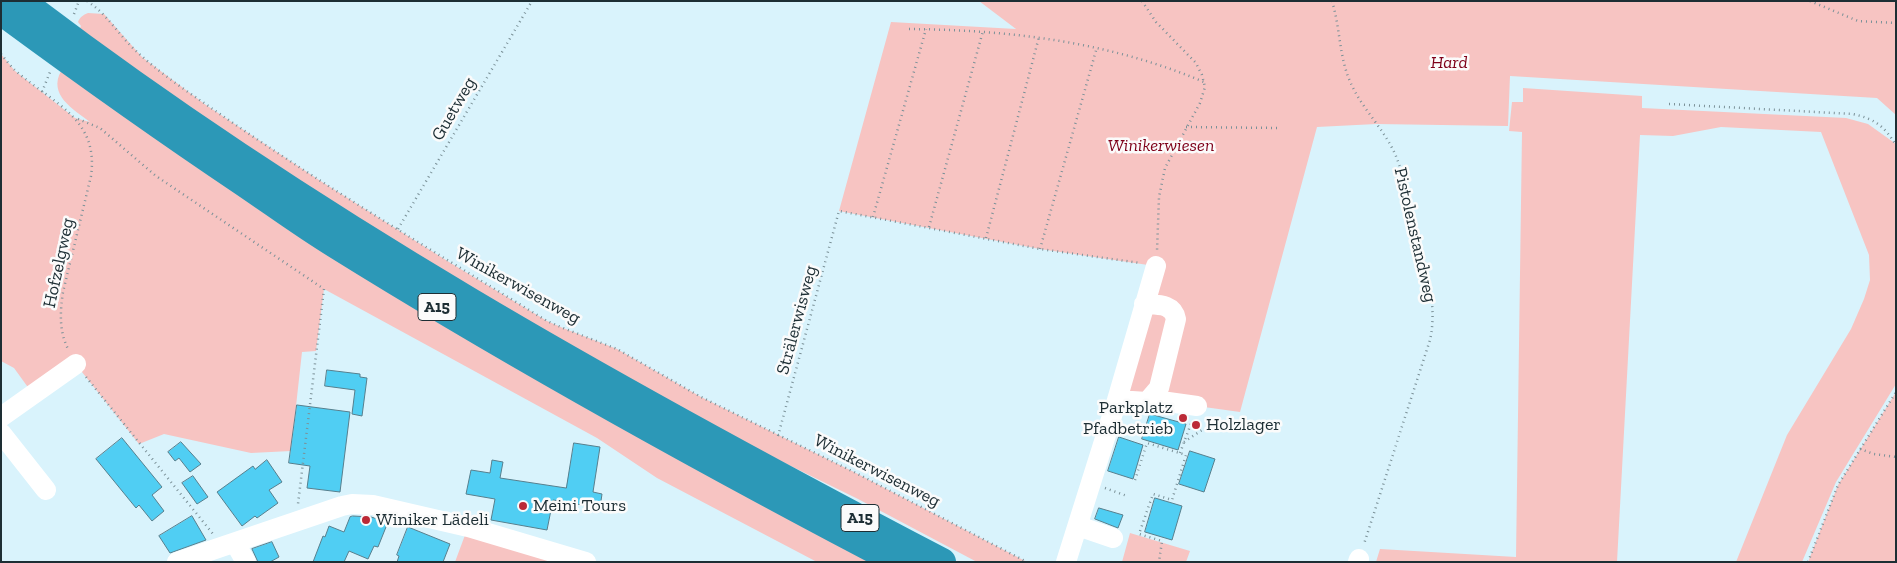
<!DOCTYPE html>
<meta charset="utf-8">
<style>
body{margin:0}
#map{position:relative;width:1897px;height:563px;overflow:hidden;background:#d9f3fc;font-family:"Zilla Slab",serif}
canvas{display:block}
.frame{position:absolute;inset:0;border:2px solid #1d2e34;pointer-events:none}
</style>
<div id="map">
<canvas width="1897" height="563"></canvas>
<div class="frame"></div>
</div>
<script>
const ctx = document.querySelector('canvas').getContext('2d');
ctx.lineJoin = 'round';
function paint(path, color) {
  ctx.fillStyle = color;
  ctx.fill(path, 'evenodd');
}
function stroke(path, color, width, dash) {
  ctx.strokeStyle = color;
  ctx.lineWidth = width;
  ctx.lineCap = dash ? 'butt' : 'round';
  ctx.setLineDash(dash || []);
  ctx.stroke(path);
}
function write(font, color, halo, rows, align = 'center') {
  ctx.font = font + ' "Zilla Slab",serif';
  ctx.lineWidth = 5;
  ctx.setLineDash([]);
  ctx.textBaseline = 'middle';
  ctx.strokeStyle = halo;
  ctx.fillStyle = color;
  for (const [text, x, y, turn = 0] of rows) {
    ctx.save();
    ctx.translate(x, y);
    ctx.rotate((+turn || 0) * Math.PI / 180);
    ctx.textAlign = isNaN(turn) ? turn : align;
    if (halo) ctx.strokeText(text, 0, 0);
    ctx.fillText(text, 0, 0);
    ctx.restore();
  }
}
const green = new Path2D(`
 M 979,1 L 1896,1 L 1896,115 L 1877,98 L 1510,76 L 1508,126 L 1376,124 L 1317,127 L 1240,412 L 1161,401 L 1117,400 L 1155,266 L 1040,249 L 839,211 L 891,22 L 1016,29 Z
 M 88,13 L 104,14 L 142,57 L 206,105 L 319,180 L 449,262 L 547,321 L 563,328 L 617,349 L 701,397 L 854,472 L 1027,562 L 977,562 L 858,499 L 689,416 L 457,281 L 226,134 L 79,30 L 81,26 L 78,22 C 80,17 83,15 88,13 Z
 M 1,54 L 15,71 L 75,118 L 90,122 C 73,109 48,95 61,71 L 872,562 L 817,562 L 657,478 L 597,438 L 324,289 L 316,351 L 302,352 L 291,451 L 251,453 L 164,434 L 139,444 L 78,367 L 35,397 L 14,368 L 1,361 Z
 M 1523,88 L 1642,96 L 1642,108 L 1846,118 L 1868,124 L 1896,144 L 1896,384 L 1836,482 L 1802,562 L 1736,562 L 1787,435 L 1851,329 L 1864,299 L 1870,280 L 1869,255 L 1821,132 L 1721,127 L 1673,136 L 1640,135 L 1617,562 L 1376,562 L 1380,549 L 1516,557 L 1522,132 L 1509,131 L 1512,102 L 1523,102 Z
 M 1896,392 L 1896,562 L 1808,562 L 1838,485 Z
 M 468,527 L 586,562 L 455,562 Z
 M 1130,533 L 1190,551 L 1186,562 L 1122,562 Z`);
const building = new Path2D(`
 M 327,370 L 360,374 L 360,377 L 367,378 L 362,416 L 352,414 L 355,390 L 325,386 Z
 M 297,405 L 350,412 L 340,492 L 307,488 L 310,466 L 289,463 Z
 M 1150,414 L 1186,424 L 1178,450 L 1142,439 Z
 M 1119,437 L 1143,445 L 1133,479 L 1108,471 Z
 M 122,438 L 162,487 L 152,495 L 164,511 L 152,521 L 139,505 L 136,508 L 96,459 Z
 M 181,442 L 201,464 L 190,472 L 179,458 L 175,461 L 168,452 Z
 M 574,443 L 600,447 L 593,492 L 602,494 L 600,508 L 553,500 L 547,530 L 491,520 L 495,499 L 466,494 L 471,470 L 490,473 L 492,460 L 503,462 L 500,478 L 566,488 Z
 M 1190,451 L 1215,459 L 1204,492 L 1179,484 Z
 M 267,460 L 282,482 L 269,490 L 278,503 L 257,518 L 255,516 L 242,526 L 217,492 L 253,466 L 255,469 Z
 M 193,476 L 208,497 L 197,504 L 182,483 Z
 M 1155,498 L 1182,506 L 1172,540 L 1145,532 Z
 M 1099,508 L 1123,515 L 1118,528 L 1095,519 Z
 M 192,516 L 206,540 L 170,553 L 159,536 Z
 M 353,516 L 371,517 L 388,522 L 378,547 L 374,546 L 368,559 L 349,551 L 344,562 L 313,562 L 323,536 L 325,537 L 329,526 L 344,532 L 350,517 Z
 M 408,527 L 450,544 L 443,562 L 397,562 L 399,556 L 397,555 Z
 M 272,542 L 279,557 L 270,562 L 258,562 L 252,549 Z`);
const path = new Path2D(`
 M 87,1 C 107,14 118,34 135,50 C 156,70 182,88 207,105 C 317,182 433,251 547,321 L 563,328 L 617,349 L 701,397 L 854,472 L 1027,562
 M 1142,1 L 1156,22 L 1196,63 L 1202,75 L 1205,87 L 1200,103 L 1165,168 L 1159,197 L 1157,251
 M 1332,1 C 1340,27 1339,54 1349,79 C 1360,107 1383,127 1395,154 C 1404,174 1407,196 1412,217 C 1422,256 1439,300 1430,340 L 1364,544
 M 1810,1 L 1858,21 L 1896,23
 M 74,14 L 79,1
 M 909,29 C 1011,30 1110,42 1204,82
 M 1,54 C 6,60 11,67 17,72 C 54,104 99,119 91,176 L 63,292 C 60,312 59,331 68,349
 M 42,92 L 50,72
 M 1669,104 L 1853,114 C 1875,119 1884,126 1896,145
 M 78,119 L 100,128 L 156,176 L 324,289 L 298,504
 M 1186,127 L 1279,128
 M 873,217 L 926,29
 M 929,227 L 983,31
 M 398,229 L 532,1
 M 986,238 L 1039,37
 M 1040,249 L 1097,47
 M 86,377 L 213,534
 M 778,436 L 839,211 L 1040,249 L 1140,263
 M 1184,442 L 1202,430
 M 1860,449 L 1874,454 L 1896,457
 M 1180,453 L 1192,421
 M 1135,480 L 1147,443 L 1186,455 L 1172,500 L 1153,494 L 1139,534 L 1162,541 L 1159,562
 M 1105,488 L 1127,496
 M 1808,562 L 1838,485 L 1896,392`);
const minor = new Path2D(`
 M 1144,304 C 1157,305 1173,303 1176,319 L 1159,388 L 1147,402
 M 1117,400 L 1147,402 L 1161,401 L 1197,406
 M 1,417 L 76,364
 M 1,433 L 46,490
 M 1078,526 L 1113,538
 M 235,543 L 246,562
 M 177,562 L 342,506 L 352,504 L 373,505 L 468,527 L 586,562
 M 1066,562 L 1117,400 L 1156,266
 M 1358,562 L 1359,559`);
const highway = new Path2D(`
 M 21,1 C 307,220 623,395 942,562
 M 1,11 C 81,70 161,127 243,182 C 274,203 304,225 335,244 C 518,358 707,462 898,562`);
const markers = [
 [1183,418,5,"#bb2a37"],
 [1196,425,5,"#bb2a37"],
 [523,506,5,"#bb2a37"],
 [366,520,5,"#bb2a37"]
];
const shields = [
 [437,307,38],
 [860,518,38]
];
const shieldNames = [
 ["A15",437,307],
 ["A15",860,518]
];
const parkNames = [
 ["Hard",1449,63],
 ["Winikerwiesen",1161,146]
];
const streetNames = [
 ["Guetweg",454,109,-60],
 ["Pistolenstandweg",1415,235,77],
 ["Hofzelgweg",59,263,-78],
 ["Winikerwisenweg",518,286,29],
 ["Strälerwisweg",797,320,-75],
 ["Winikerwisenweg",877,471,27]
];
const poiNames = [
 ["Parkplatz",1173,408,"right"],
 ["Pfadbetrieb",1173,429,"right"],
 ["Holzlager",1206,425],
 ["Meini Tours",533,506],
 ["Winiker Lädeli",376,520]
];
paint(green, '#f7c4c2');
paint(building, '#50cef3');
stroke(building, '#577f8d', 1);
stroke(path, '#7b9198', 2.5, [1, 4]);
stroke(minor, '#fff', 20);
stroke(highway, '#2c98b7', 28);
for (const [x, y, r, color] of markers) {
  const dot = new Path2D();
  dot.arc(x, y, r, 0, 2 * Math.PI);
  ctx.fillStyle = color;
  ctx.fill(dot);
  stroke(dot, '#fbfbfb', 2);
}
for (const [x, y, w] of shields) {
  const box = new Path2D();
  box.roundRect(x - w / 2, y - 13.5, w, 27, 4);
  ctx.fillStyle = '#fbfbfb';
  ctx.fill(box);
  stroke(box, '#1d2e34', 1);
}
write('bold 16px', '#1d2e34', null, shieldNames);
write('italic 18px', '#7e0019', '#fbfbfb', parkNames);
write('18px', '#1d2e34', '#fbfbfb', streetNames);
write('18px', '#1d2e34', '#fbfbfb', poiNames, 'left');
</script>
